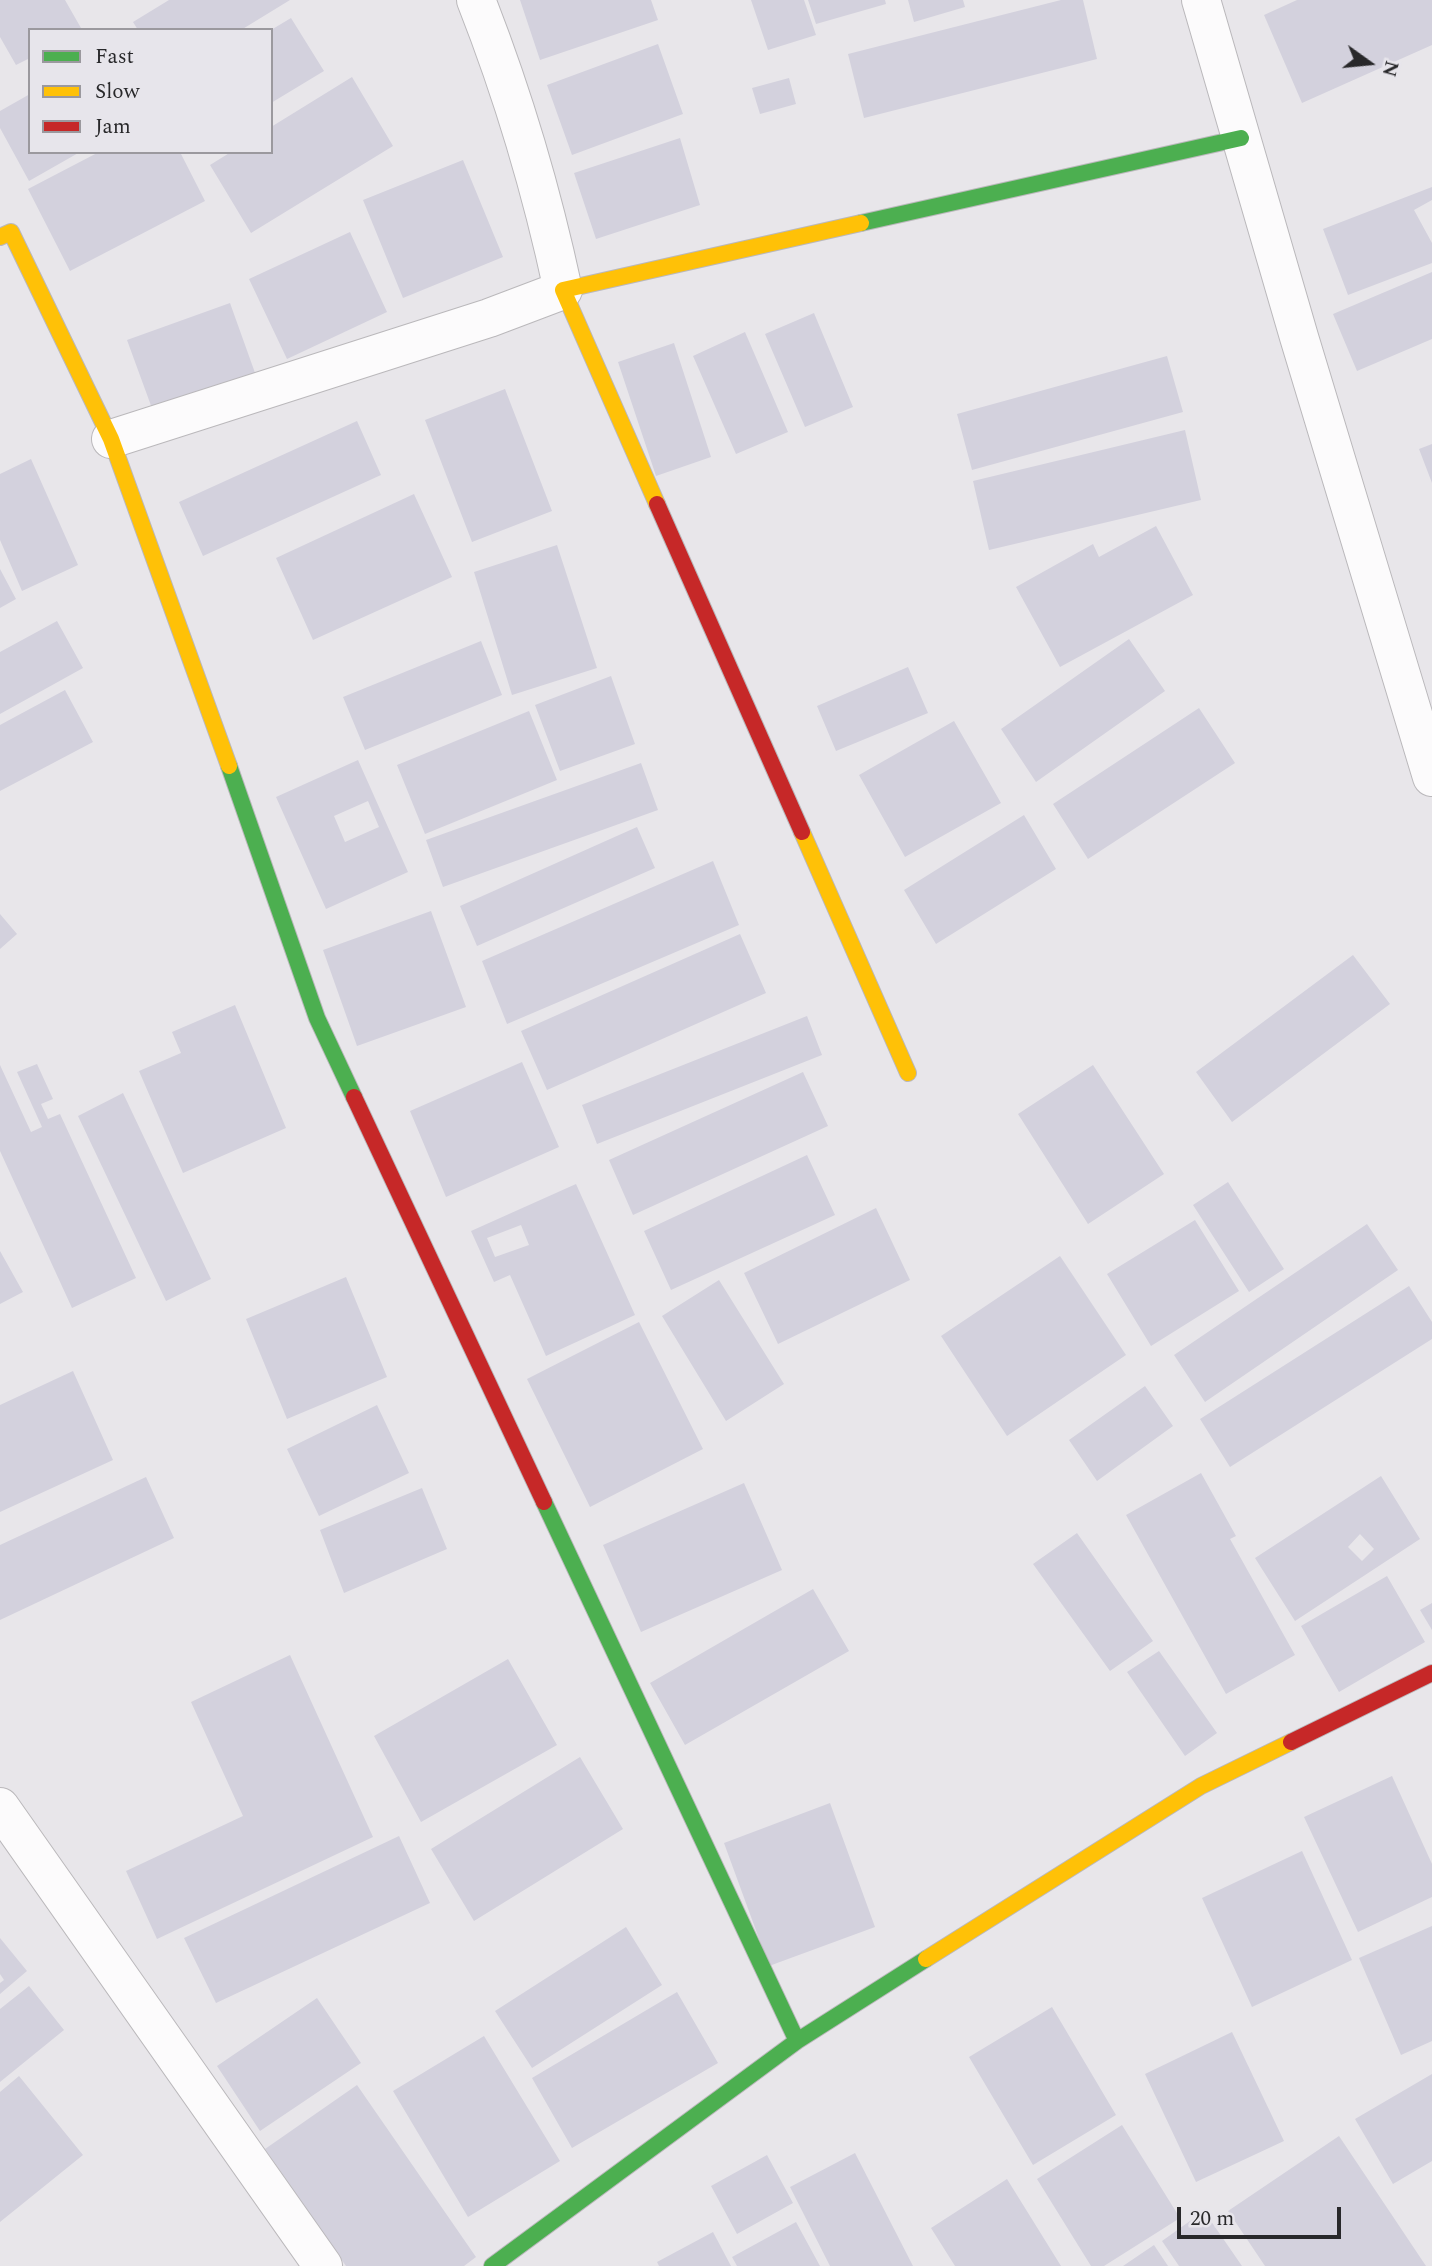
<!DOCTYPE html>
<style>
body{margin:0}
#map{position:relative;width:1432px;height:2266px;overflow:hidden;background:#e8e6ea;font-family:Spectral,serif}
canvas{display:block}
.legend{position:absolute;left:28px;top:28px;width:245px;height:126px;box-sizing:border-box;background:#e7e5eb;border:2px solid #9b999e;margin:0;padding:9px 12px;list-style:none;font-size:21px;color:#28282a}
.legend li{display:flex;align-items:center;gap:14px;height:35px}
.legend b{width:35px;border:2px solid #9b999e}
.north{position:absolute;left:1334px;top:28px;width:70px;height:70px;-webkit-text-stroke:5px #e7e5eb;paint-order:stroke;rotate:105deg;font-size:19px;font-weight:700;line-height:28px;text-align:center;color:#28282a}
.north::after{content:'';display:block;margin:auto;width:24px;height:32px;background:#28282a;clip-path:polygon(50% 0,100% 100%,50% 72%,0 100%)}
.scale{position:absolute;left:1177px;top:2207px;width:164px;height:32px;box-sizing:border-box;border:4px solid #28282a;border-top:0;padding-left:9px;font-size:21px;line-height:24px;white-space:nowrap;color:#28282a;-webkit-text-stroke:5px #e7e5eb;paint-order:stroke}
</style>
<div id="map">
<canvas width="1432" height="2266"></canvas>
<ul class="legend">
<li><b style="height:9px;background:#4caf50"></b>Fast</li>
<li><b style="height:9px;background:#ffc107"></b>Slow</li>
<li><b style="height:9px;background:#c62828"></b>Jam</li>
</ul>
<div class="north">N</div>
<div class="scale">20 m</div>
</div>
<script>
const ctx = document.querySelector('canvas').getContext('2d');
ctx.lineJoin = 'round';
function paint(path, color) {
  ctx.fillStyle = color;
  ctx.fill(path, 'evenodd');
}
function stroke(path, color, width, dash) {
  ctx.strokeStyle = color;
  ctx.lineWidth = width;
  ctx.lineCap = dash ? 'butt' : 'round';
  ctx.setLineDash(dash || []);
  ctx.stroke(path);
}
const building = new Path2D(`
 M 0,0 L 65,0 L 81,28 L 30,30 L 30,58 L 16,65 L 0,37 Z
 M 169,0 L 290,0 L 241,30 L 138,30 L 133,22 Z
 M 520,0 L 651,0 L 658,20 L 540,60 Z
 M 751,0 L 804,0 L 816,35 L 768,50 Z
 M 808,0 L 885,0 L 886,4 L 816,24 Z
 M 908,0 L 963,0 L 965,7 L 914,22 Z
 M 1061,0 L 1083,0 L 1097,59 L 864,118 L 848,54 Z
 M 1297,0 L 1432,0 L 1432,45 L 1302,103 L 1264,15 Z
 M 291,18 L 324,71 L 271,103 L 271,30 Z
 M 658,44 L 683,114 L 572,155 L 547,85 Z
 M 352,77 L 393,146 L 251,233 L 210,165 L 231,152 L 271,152 L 271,127 Z
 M 789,78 L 796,104 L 760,114 L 752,88 Z
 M 30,94 L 30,152 L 80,152 L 29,181 L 0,128 L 0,111 Z
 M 680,138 L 700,205 L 596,239 L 574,173 Z
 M 99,152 L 180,152 L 205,201 L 70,271 L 28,189 Z
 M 463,160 L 503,257 L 403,298 L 363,200 Z
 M 1432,187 L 1432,200 L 1414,210 L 1432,243 L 1432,263 L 1348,295 L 1323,229 Z
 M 350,232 L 387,312 L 287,359 L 249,279 Z
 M 1432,272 L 1432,339 L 1357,371 L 1333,314 Z
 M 230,303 L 259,384 L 157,422 L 127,340 Z
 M 814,313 L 853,407 L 805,427 L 765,334 Z
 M 745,332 L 788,432 L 736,454 L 693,356 Z
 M 674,343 L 711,457 L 656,476 L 618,362 Z
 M 1167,356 L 1183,412 L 972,470 L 957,414 Z
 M 505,389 L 552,511 L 472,542 L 425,420 Z
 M 357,421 L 381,475 L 203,556 L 179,502 Z
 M 1185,430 L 1201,500 L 989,550 L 973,481 Z
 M 1432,444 L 1432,483 L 1419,449 Z
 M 31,459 L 78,565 L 22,591 L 0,540 L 0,474 Z
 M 414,494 L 452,577 L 313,640 L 276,558 Z
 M 1156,526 L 1193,595 L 1060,667 L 1016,587 L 1093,544 L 1099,557 Z
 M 557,545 L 597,668 L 512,695 L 474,572 Z
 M 0,569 L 16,599 L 0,608 Z
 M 57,621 L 83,668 L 0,714 L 0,652 Z
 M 1129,639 L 1165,691 L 1036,782 L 1001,729 Z
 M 481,641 L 502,695 L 365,750 L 343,697 Z
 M 908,667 L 928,713 L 836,751 L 817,706 Z
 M 611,676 L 635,744 L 560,771 L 535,705 Z
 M 65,690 L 93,742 L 0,791 L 0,725 Z
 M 1199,708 L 1235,763 L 1088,859 L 1053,804 Z
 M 529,711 L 557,780 L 425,834 L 397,765 Z
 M 954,721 L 1001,803 L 905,857 L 859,775 Z
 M 358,760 L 408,872 L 326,909 L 276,797 ZM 368,801 L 379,827 L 345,842 L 334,816 Z
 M 641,763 L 658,810 L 443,887 L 426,840 Z
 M 1024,815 L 1056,869 L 936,944 L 904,890 Z
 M 637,827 L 655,868 L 477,946 L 460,906 Z
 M 713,861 L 739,925 L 507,1024 L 482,961 Z
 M 431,911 L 466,1007 L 357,1046 L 323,950 Z
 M 0,914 L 17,934 L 0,949 Z
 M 740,934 L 766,993 L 547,1090 L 521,1031 Z
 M 1353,955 L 1390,1004 L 1232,1122 L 1196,1072 Z
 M 235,1005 L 286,1128 L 183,1173 L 139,1071 L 181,1053 L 172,1032 Z
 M 807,1016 L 822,1055 L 597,1144 L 582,1105 Z
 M 522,1062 L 559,1147 L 446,1197 L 410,1111 Z
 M 37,1064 L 53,1099 L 41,1104 L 48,1119 L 60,1114 L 136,1278 L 72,1308 L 0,1151 L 0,1065 L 31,1132 L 42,1127 L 17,1072 Z
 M 1093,1065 L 1164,1174 L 1088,1224 L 1018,1114 Z
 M 803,1072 L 828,1126 L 633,1215 L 609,1160 Z
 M 123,1093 L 211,1279 L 166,1301 L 78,1116 Z
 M 807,1155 L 835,1215 L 671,1290 L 644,1231 Z
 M 1228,1182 L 1284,1269 L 1249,1292 L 1193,1205 Z
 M 576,1184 L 635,1315 L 546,1356 L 510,1275 L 494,1282 L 471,1231 ZM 521,1225 L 529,1245 L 495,1257 L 487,1238 Z
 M 876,1208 L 910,1280 L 778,1344 L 744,1273 Z
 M 1195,1220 L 1239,1291 L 1151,1346 L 1107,1274 Z
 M 1367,1224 L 1398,1270 L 1205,1402 L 1174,1355 Z
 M 0,1251 L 23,1292 L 0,1304 Z
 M 1060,1256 L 1126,1355 L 1007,1436 L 941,1336 Z
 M 346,1277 L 387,1377 L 287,1419 L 246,1319 Z
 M 719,1280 L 784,1384 L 726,1421 L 662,1316 Z
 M 1409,1286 L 1432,1322 L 1432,1339 L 1230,1467 L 1200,1419 Z
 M 639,1322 L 703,1449 L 590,1507 L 527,1379 Z
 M 73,1371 L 113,1460 L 0,1512 L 0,1405 Z
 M 1145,1386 L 1173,1426 L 1097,1481 L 1069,1440 Z
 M 377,1405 L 409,1473 L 319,1516 L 287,1449 Z
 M 1201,1473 L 1236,1536 L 1230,1539 L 1295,1655 L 1226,1694 L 1126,1515 Z
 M 1381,1476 L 1420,1539 L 1295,1621 L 1255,1558 ZM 1360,1534 L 1374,1549 L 1362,1561 L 1348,1547 Z
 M 146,1477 L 174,1538 L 0,1620 L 0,1545 Z
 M 744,1483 L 782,1570 L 641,1632 L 603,1545 Z
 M 422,1488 L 447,1549 L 344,1593 L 320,1530 Z
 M 1077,1533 L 1153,1641 L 1110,1671 L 1033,1564 Z
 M 1387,1576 L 1425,1642 L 1339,1692 L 1301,1626 Z
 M 813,1589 L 849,1651 L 685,1745 L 650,1683 Z
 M 1432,1603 L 1432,1630 L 1420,1610 Z
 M 1159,1651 L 1217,1733 L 1185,1756 L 1127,1672 Z
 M 290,1655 L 373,1837 L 157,1939 L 126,1871 L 243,1816 L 191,1702 Z
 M 508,1659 L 557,1745 L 421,1822 L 374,1736 Z
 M 580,1757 L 623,1829 L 474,1921 L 431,1849 Z
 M 1392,1776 L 1432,1864 L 1432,1897 L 1358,1932 L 1304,1817 Z
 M 830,1803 L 875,1927 L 769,1966 L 724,1843 Z
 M 399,1836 L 430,1903 L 216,2003 L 184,1938 Z
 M 1302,1851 L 1352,1960 L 1252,2007 L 1202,1898 Z
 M 1432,1926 L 1432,2041 L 1401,2055 L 1359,1958 Z
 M 626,1927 L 662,1985 L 532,2068 L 495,2011 Z
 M 0,1938 L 27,1971 L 0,1994 L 0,1983 L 4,1980 L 0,1974 Z
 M 29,1986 L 64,2030 L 0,2082 L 0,2009 Z
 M 677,1992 L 718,2063 L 572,2148 L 532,2078 Z
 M 317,1998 L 361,2063 L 260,2131 L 217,2066 Z
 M 1052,2007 L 1116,2115 L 1033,2165 L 969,2057 Z
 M 1232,2032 L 1284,2141 L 1196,2182 L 1145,2074 Z
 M 484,2036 L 560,2161 L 468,2217 L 393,2091 Z
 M 1432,2074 L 1432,2161 L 1393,2184 L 1355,2119 Z
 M 19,2076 L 83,2155 L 0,2222 L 0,2092 Z
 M 357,2085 L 476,2257 L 464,2266 L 346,2266 L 265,2149 Z
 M 1122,2125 L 1180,2218 L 1104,2266 L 1091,2266 L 1037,2179 Z
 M 1339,2136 L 1426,2266 L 1265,2266 L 1228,2211 Z
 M 855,2153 L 913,2266 L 830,2266 L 790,2187 Z
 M 767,2155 L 793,2203 L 737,2234 L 711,2186 Z
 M 1007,2179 L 1061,2266 L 955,2266 L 931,2228 Z
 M 1204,2211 L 1242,2266 L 1179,2266 L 1162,2241 Z
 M 796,2222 L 820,2266 L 737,2266 L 732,2257 Z
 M 713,2232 L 731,2266 L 659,2266 L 657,2262 Z
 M 1154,2245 L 1168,2266 L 1123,2266 Z`);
const street = new Path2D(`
 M 1201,0 L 1299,337 L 1432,777
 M 111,439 L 489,318 L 563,290 C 542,192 513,94 476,0
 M 0,1807 L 323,2266`);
const fast = new Path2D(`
 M 861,223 L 1241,138
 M 229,766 L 317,1018 L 354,1097
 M 544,1502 L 797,2041
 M 492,2266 L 797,2041 L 926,1959`);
const slow = new Path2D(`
 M 0,237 L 11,232 L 111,439 L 229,766
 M 657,504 L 563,290 L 861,223
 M 802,832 L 908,1073
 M 926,1959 L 1201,1786 L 1291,1742`);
const jam = new Path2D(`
 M 657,504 L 802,832
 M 354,1097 L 544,1502
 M 1291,1742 L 1432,1673`);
paint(building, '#d3d1dd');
stroke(street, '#bab8bb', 40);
stroke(fast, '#bab8bb', 18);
stroke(slow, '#bab8bb', 18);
stroke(jam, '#bab8bb', 18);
stroke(street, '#fcfbfc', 38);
stroke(fast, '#4caf50', 16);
stroke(slow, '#ffc107', 16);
stroke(jam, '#c62828', 16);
</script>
